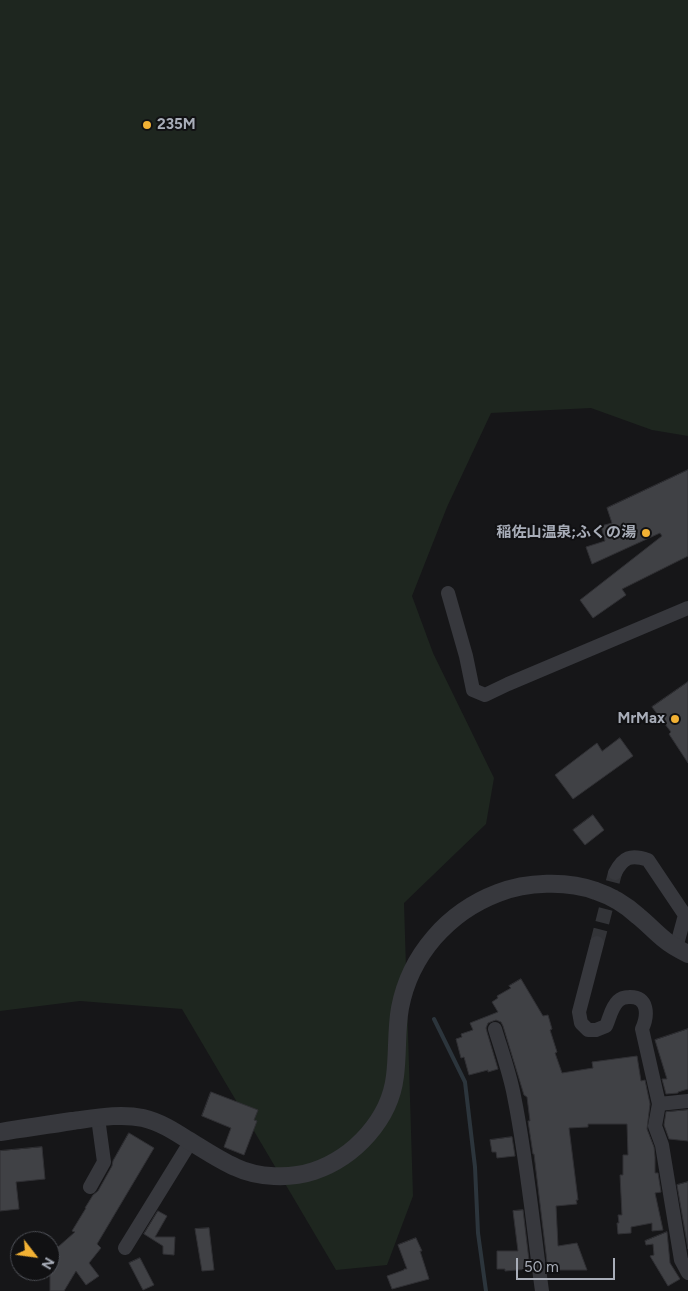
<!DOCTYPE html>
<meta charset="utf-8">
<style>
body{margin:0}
#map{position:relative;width:688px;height:1291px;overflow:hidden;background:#161618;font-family:Figtree,sans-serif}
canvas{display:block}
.north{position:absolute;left:10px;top:1231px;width:50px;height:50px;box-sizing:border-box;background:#111113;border:1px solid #4d4f55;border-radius:50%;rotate:120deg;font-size:14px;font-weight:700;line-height:20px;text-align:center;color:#a8adb8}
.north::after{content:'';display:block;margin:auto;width:18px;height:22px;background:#f2b134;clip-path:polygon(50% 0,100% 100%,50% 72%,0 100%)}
.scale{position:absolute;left:516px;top:1258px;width:99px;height:22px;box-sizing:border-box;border:2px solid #a8adb8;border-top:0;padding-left:6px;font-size:15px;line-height:18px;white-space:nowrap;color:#a8adb8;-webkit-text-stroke:4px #111113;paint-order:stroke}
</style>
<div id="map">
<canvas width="688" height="1291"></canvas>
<div class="north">N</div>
<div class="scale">50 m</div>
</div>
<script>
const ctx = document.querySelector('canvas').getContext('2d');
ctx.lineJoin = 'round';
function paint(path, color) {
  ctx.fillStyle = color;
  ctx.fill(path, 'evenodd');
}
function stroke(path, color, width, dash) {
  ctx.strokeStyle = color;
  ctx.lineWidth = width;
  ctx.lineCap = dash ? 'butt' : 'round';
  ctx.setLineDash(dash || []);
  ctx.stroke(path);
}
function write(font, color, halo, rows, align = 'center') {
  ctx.font = font + ' Figtree,"Noto Sans JP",sans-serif';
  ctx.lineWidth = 4;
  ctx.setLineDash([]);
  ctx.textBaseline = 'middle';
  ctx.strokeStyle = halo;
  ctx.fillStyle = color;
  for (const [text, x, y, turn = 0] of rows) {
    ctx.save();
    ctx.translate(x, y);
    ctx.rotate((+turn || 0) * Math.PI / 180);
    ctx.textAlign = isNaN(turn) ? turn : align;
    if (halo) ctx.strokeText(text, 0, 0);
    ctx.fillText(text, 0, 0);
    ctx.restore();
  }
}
const green = new Path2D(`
 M 0,0 L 688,0 L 688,436 L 652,430 L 591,408 L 491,413 L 447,507 L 412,596 L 433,653 L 494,778 L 486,824 L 404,903 L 413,1196 L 387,1265 L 336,1270 L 182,1009 L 80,1001 L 0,1011 Z`);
const stream = new Path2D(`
 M 434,1019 L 465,1082 L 475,1167 L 478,1233 L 486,1291`);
const building = new Path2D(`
 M 688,470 L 688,556 L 622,589 L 626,595 L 593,618 L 580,600 L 662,536 L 660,533 L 592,564 L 586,547 L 605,541 L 601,526 L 612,523 L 607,508 Z
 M 688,682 L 688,763 L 669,734 L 671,732 L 652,707 Z
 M 620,738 L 633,756 L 573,799 L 555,775 L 597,743 L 602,751 Z
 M 593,815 L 604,830 L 585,845 L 573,830 Z
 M 521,979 L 543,1016 L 548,1015 L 552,1029 L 550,1030 L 557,1052 L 555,1053 L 562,1073 L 593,1068 L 592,1062 L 637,1056 L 641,1081 L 645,1080 L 650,1104 L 647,1129 L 654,1147 L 655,1157 L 655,1173 L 658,1173 L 661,1192 L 655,1193 L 663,1230 L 652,1231 L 652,1223 L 631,1227 L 631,1233 L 618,1234 L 617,1223 L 619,1223 L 618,1215 L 622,1215 L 620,1175 L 623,1175 L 623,1155 L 628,1155 L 627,1124 L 588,1124 L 588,1127 L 569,1128 L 578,1200 L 576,1200 L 577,1204 L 556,1206 L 558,1246 L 577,1243 L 587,1270 L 548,1270 L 534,1154 L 533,1154 L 528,1121 L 530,1121 L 527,1097 L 524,1095 L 503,1026 L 501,1022 L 496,1020 L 493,1021 L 488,1023 L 486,1028 L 487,1032 L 498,1069 L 488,1072 L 488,1070 L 469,1075 L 464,1057 L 461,1058 L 456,1039 L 462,1037 L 461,1034 L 473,1030 L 470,1023 L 498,1012 L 492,1002 L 498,998 L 497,996 L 511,988 L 509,986 Z
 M 688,1029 L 688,1089 L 678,1092 L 678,1093 L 666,1094 L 662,1079 L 667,1079 L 655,1040 Z
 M 211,1092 L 258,1110 L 254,1120 L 257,1121 L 244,1155 L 224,1147 L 231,1128 L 202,1116 Z
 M 688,1110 L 688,1141 L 669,1139 L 664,1125 L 666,1112 Z
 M 129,1133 L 154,1148 L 97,1244 L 101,1248 L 89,1263 L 99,1276 L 86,1285 L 76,1271 L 64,1291 L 50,1291 L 50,1254 L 75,1232 L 72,1231 L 86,1208 L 85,1208 L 93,1195 L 98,1191 L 112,1166 L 113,1161 Z
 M 512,1137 L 515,1156 L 497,1158 L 496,1152 L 492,1152 L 490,1140 Z
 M 42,1147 L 45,1179 L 16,1182 L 19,1209 L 0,1211 L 0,1151 Z
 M 688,1182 L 688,1249 L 677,1185 Z
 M 523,1210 L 530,1269 L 505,1271 L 505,1269 L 497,1269 L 497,1251 L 518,1251 L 513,1211 Z
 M 158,1211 L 167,1216 L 155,1237 L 175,1237 L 174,1255 L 163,1254 L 163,1246 L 144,1234 Z
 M 209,1228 L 214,1270 L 202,1271 L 195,1229 Z
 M 667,1232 L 670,1263 L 680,1279 L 668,1286 L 650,1256 L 654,1255 L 653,1244 L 646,1245 L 645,1241 Z
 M 416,1238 L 422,1251 L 420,1251 L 429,1279 L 392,1289 L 387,1276 L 404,1270 L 404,1269 L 407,1269 L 398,1245 Z
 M 140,1258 L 154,1285 L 143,1290 L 129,1263 Z`);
const minorTunnel = new Path2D(`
 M 597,943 L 615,873`);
const minor = new Path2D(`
 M 448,593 L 466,656 L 473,690 L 485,695 L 508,684 L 688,608
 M 615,873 C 623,857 631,854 648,860 L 685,915 L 676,948
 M 597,943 L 579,1012 L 581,1023 L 588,1030 L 596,1030 L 606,1026 C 610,1017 611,1008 618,1001 C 621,998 625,997 629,997 C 649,996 648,1016 642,1029 L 659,1104 L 655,1126 L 662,1145 L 681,1260 L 688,1273
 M 495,1029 C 502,1052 510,1074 514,1096 C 527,1160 533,1226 542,1291
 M 659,1104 L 688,1101
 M 90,1187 L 104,1162 L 98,1118
 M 125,1248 L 191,1141`);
const tertiary = new Path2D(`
 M 0,1132 C 24,1128 48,1125 72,1121 C 95,1118 120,1113 143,1118 C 160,1122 174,1131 188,1140 C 203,1149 219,1160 235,1167 C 258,1178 290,1179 314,1171 C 355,1157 390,1119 395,1076 C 398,1053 396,1030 400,1008 C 410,955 448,912 498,893 C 526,882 567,880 596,891 C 611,896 626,905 638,916 C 648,924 656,933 665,940 C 672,946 680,950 688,954`);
const markers = [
 [147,125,5,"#f2b134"],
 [646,533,5,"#f2b134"],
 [675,719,5,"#f2b134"]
];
const poiNames = [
 ["235M",157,125,"left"],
 ["稲佐山温泉;ふくの湯",636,533],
 ["MrMax",665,719]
];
paint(green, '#1e261f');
stroke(stream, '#2c353c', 4);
paint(building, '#404145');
stroke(building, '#303034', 1);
stroke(minorTunnel, '#333438', 14, [14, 7]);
stroke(minor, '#37383d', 14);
stroke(tertiary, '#37383d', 18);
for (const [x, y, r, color] of markers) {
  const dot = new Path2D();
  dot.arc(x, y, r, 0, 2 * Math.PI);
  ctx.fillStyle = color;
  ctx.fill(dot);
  stroke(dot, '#111113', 2);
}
write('bold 15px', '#a8adb8', '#111113', poiNames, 'right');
</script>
